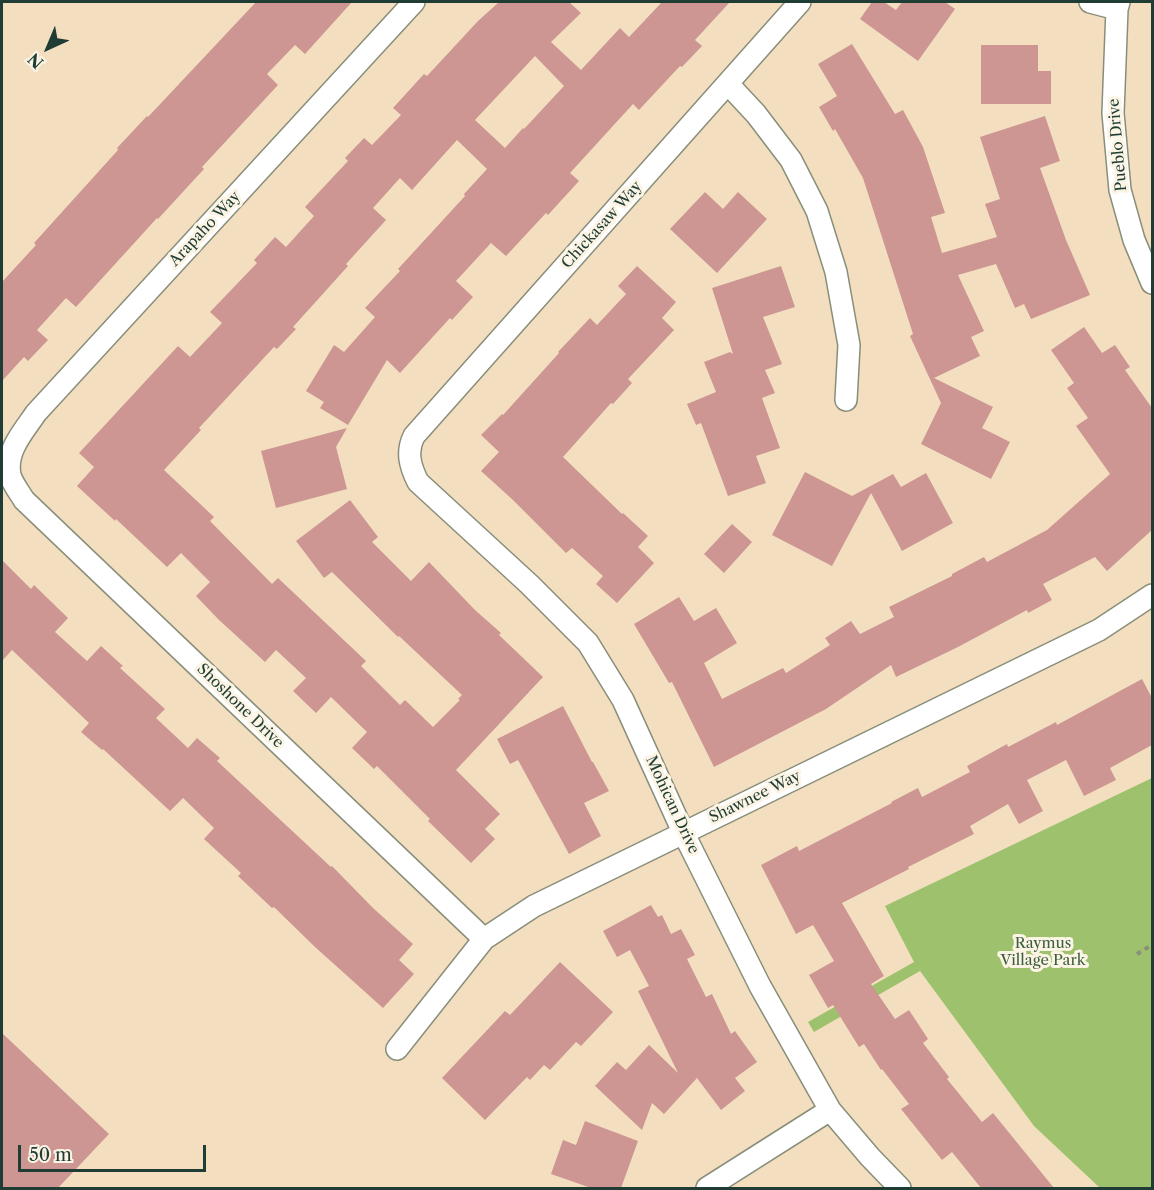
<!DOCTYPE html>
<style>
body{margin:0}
#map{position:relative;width:1154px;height:1190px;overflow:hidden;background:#f3dfc0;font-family:"Libre Caslon Text",serif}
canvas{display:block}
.frame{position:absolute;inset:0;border:3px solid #1f3d34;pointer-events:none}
.north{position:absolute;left:18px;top:18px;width:60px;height:60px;-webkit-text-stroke:4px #fcf5e5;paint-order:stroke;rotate:224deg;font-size:16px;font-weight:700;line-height:24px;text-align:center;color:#1f3d34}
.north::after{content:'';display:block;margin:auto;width:21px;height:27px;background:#1f3d34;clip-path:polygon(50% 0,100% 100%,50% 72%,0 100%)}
.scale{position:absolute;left:18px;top:1145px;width:188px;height:27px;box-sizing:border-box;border:3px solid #1f3d34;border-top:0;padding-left:8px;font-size:18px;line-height:21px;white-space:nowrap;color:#1f3d34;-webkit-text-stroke:4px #fcf5e5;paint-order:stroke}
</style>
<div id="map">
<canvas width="1154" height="1190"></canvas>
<div class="frame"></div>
<div class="north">N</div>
<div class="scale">50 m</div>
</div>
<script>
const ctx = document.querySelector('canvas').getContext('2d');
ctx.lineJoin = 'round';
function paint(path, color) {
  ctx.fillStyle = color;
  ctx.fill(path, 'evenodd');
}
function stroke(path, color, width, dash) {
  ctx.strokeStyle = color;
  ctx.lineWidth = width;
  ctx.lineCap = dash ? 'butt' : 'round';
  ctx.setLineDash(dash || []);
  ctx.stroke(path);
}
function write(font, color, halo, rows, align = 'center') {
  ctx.font = font + ' "Libre Caslon Text",serif';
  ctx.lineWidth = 6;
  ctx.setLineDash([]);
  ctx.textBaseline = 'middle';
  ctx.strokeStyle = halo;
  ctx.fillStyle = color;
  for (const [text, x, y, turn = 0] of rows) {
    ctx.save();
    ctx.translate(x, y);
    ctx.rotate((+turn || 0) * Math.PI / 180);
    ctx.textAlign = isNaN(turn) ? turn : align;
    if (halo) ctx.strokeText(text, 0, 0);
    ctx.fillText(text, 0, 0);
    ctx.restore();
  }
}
const green = new Path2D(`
 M 1152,778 L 1152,1188 L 1100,1188 L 1034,1126 L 920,971 L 814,1032 L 808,1022 L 914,962 L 885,906 Z`);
const building = new Path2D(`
 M 256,2 L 352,2 L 305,54 L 295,45 L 267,74 L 278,85 L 202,167 L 204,169 L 158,219 L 157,218 L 76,307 L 66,298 L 37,330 L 48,340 L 28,361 L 24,357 L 2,381 L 2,282 L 36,245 L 34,243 L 118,150 L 117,148 L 147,116 L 148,117 Z
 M 499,2 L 569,2 L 581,13 L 551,42 L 581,70 L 620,28 L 629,37 L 662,2 L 730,2 L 695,40 L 702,46 L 682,67 L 680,66 L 639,110 L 633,104 L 570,173 L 579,181 L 548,215 L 546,213 L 506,256 L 491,243 L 456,281 L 473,297 L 452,320 L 450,318 L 400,373 L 387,360 L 348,425 L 320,408 L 324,402 L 306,391 L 334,345 L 344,352 L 375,317 L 365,308 L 400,271 L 398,269 L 465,196 L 464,194 L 487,169 L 457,140 L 412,190 L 400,178 L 373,208 L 386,220 L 346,264 L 348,266 L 293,327 L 296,329 L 277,349 L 274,347 L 199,428 L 201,430 L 164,470 L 214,517 L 210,521 L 272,584 L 278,578 L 366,661 L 361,666 L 400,705 L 405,700 L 433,727 L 460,700 L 458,699 L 462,695 L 399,636 L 398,637 L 332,572 L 324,578 L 296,541 L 350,500 L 378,537 L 372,542 L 411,581 L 429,562 L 475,610 L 501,633 L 499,635 L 543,677 L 456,770 L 500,814 L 485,829 L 495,839 L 471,863 L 428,821 L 430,819 L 377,766 L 374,769 L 352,748 L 367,732 L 331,697 L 316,713 L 293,691 L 306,678 L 276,650 L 265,662 L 218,619 L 196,596 L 210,582 L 181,553 L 167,567 L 116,519 L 115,521 L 77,486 L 94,467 L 79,453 L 178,346 L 190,357 L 222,323 L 210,312 L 257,263 L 254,260 L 275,237 L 286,247 L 314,216 L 305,207 L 348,161 L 345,158 L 364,138 L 372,145 L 401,115 L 393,108 L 424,74 L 427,76 L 478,21 ZM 535,56 L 564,86 L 524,129 L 523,128 L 505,148 L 475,120 Z
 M 872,2 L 884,2 L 896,10 L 902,2 L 945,2 L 955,9 L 918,61 L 860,19 Z
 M 852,44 L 895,114 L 903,110 L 923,147 L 945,213 L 931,217 L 942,253 L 997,237 L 985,204 L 1000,199 L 980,137 L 1045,116 L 1060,161 L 1040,168 L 1066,240 L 1090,295 L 1031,319 L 1024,304 L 1015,308 L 996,264 L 958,275 L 984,331 L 971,337 L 980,356 L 934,378 L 993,407 L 982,428 L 1010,442 L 991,479 L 921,444 L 941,403 L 910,336 L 913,334 L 863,178 L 835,129 L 833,131 L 819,107 L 837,96 L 818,64 Z
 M 981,45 L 1038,45 L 1038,71 L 1051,71 L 1051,104 L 981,104 Z
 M 705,192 L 723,209 L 738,192 L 767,219 L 717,273 L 670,229 Z
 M 637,266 L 676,302 L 662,318 L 674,330 L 628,379 L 632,383 L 613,404 L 611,403 L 563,457 L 622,514 L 623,513 L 648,536 L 638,547 L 654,563 L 617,603 L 596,584 L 603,576 L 572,548 L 566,553 L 513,500 L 481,471 L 499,452 L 481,435 L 502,414 L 503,415 L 559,353 L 558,352 L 590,318 L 597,325 L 626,294 L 618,286 Z
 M 781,266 L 795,307 L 763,317 L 782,364 L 765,370 L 775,393 L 762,398 L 780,448 L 756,456 L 766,483 L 728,496 L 701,423 L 696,425 L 687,404 L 716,392 L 704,362 L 730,352 L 733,354 L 712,288 Z
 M 1084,327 L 1102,353 L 1115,345 L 1130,367 L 1125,370 L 1152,408 L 1152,530 L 1107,571 L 1095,557 L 1043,584 L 1052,600 L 1028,613 L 1027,610 L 958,647 L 896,677 L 891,665 L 826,709 L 714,767 L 672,682 L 669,683 L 634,624 L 679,597 L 694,621 L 716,608 L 737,643 L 704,663 L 722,699 L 783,668 L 786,673 L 830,645 L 825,638 L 851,621 L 860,634 L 894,617 L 889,607 L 952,576 L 952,574 L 984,557 L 987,562 L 1047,530 L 1110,474 L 1076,426 L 1088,418 L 1067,388 L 1074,383 L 1051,350 Z
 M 347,428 L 336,447 L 347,489 L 276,508 L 261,451 Z
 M 805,472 L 852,496 L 893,474 L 901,487 L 926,473 L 953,523 L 902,551 L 871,493 L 832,566 L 772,535 Z
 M 732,524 L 752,542 L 724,573 L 704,554 Z
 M 2,560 L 31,589 L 34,585 L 68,618 L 55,632 L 87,661 L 101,646 L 123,666 L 120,668 L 165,709 L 156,718 L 188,748 L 197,738 L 220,758 L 217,761 L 331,867 L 332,866 L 373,908 L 413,944 L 399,960 L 414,974 L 383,1008 L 315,947 L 274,907 L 272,908 L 238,876 L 241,873 L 204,839 L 214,828 L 183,798 L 170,811 L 103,749 L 102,750 L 81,732 L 89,723 L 12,650 L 2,661 Z
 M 1142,679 L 1152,698 L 1152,745 L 1110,768 L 1116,780 L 1084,796 L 1066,760 L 1027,780 L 1043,811 L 1019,824 L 1008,804 L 970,826 L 974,834 L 908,867 L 909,869 L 842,903 L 884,976 L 871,984 L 895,1019 L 909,1010 L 928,1039 L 923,1043 L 949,1077 L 947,1079 L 982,1122 L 993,1113 L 1054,1188 L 981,1188 L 952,1152 L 942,1160 L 901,1109 L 909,1104 L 882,1069 L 881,1070 L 864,1044 L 859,1047 L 833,1005 L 828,1008 L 809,975 L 834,961 L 813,925 L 796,934 L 761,865 L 797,846 L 799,851 L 892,803 L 891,802 L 918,788 L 922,797 L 970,772 L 967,766 L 1007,744 L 1008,747 L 1056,722 L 1057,725 Z
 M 563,706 L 592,762 L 593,762 L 609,791 L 584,803 L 601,836 L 569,854 L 518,760 L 510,764 L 497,739 Z
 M 651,905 L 658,917 L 662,915 L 671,934 L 681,929 L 695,955 L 687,959 L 706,997 L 712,994 L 731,1034 L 735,1031 L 757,1062 L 735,1078 L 745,1091 L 721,1110 L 697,1078 L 664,1114 L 652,1103 L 642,1130 L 595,1086 L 617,1062 L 626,1070 L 649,1045 L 678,1073 L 638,991 L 649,986 L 630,950 L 617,957 L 603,931 Z
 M 560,962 L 613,1012 L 581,1046 L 576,1042 L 550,1070 L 544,1065 L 530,1080 L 527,1077 L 485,1120 L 442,1078 L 505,1011 L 510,1015 Z
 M 2,1033 L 109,1134 L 58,1188 L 2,1188 Z
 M 585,1121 L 638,1141 L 621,1188 L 591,1188 L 551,1174 L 563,1140 L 576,1145 Z`);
const path = new Path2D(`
 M 1137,954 L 1152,945`);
const street = new Path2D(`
 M 414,2 L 36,413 C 24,431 5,451 10,475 C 12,483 20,493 24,500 L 484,939
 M 800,2 L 414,436 C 406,452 410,466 418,482 L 529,584 L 588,643 L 623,700 L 683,832 L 760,986 L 830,1110 L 870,1157 L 900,1188
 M 1090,2 L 1117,9
 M 1119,2 L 1117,9 L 1113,113 L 1120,190 L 1134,240 L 1152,283
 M 728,84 L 756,114 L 791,160 L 817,211 L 836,272 L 849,345 L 846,400
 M 397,1049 L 484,939 L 534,906 L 1099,630 L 1152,595
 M 707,1188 L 830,1110`);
const streetNames = [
 ["Pueblo Drive",1118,145,-95],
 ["Chickasaw Way",602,225,-48],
 ["Arapaho Way",205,229,-47],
 ["Shoshone Drive",240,706,44],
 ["Shawnee Way",755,797,-26],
 ["Mohican Drive",672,805,65]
];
const parkNames = [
 ["Raymus",1043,944],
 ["Village Park",1043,961]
];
paint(green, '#9dc16c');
paint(building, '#cd9692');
stroke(street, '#898e7a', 24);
stroke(path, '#898e7a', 4, [4.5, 4.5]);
stroke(street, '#fff', 21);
write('15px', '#1f3d34', '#fcf5e5', streetNames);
write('15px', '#3e5e42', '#fcf5e5', parkNames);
</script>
